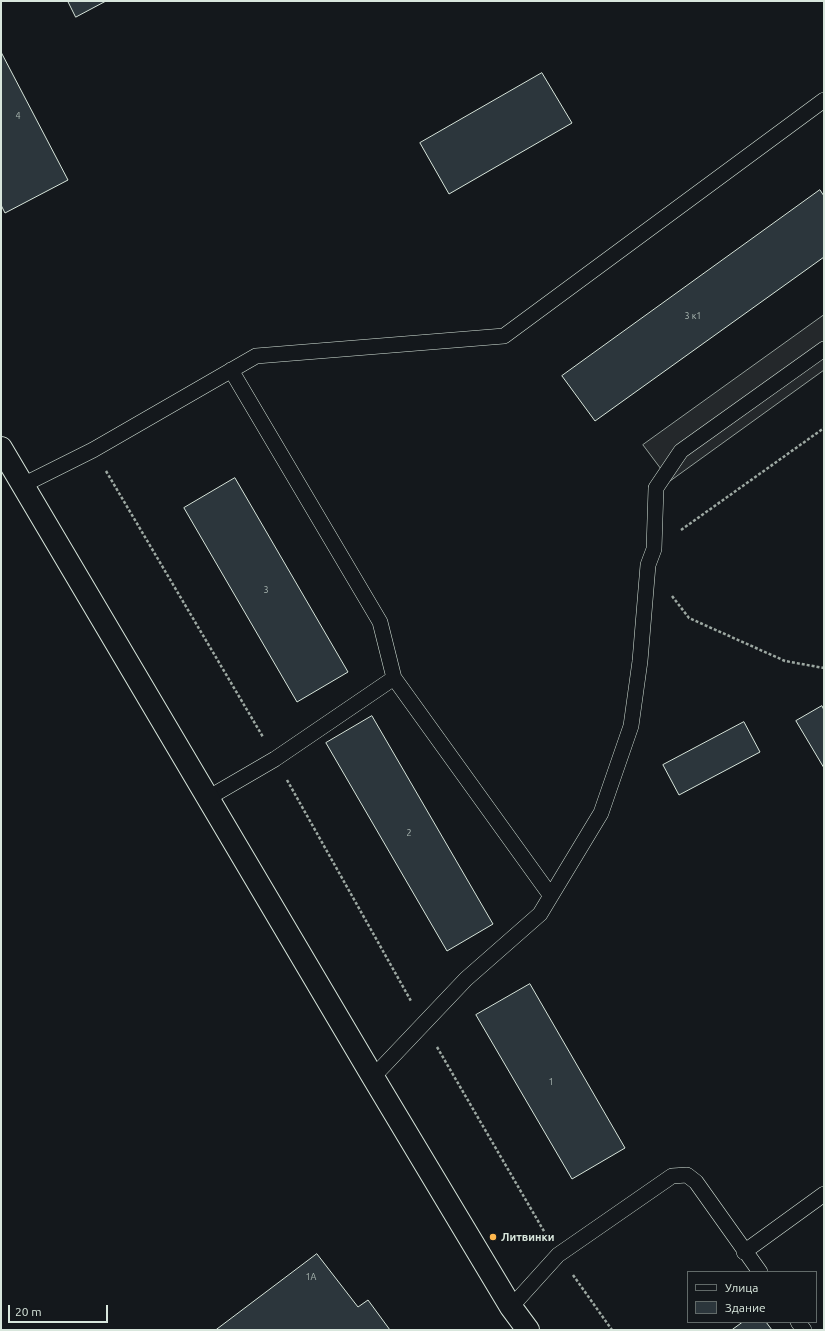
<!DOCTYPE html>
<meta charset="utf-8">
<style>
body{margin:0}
#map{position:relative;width:825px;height:1331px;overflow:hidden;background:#14181c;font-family:Ubuntu,sans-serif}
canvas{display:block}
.frame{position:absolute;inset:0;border:2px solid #d8e6dc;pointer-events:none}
.legend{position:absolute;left:687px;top:1271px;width:130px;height:52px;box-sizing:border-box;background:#14181c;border:1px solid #626a69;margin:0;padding:5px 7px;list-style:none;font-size:12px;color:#d8e6dc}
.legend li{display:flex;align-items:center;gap:8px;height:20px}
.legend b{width:20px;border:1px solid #626a69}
.scale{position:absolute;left:8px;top:1305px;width:100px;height:18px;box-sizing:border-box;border:2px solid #d8e6dc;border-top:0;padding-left:5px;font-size:12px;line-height:14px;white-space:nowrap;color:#d8e6dc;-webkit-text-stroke:3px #14181c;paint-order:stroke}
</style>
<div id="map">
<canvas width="825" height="1331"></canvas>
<div class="frame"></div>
<ul class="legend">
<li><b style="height:5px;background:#14181c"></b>Улица</li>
<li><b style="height:11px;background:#2c363c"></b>Здание</li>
</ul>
<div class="scale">20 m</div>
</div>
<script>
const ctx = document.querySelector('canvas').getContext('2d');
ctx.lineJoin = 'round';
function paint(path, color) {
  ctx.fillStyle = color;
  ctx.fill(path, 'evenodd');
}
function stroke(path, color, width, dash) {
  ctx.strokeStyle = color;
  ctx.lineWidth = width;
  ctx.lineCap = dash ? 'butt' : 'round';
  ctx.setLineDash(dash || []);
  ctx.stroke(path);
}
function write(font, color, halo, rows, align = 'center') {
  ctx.font = font + ' Ubuntu,sans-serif';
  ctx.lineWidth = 3;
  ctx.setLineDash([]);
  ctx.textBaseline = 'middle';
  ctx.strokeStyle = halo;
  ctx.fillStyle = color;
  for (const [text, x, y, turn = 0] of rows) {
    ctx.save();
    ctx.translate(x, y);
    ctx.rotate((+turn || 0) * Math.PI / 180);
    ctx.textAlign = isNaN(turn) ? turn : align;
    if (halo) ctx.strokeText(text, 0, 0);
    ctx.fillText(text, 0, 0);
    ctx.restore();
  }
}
const parking = new Path2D(`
 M 824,315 L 824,370 L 670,481 L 643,445 Z`);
const building = new Path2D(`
 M 68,1 L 106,1 L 76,17 Z
 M 1,52 L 68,180 L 5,213 L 1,205 Z
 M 542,73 L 572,123 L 449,194 L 420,143 Z
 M 820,190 L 824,196 L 824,257 L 595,421 L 562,376 Z
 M 235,478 L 348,672 L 297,702 L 184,508 Z
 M 822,706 L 824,710 L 824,768 L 796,721 Z
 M 372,716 L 493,924 L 447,951 L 326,743 Z
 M 744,722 L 760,752 L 679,795 L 663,765 Z
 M 530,984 L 625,1148 L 572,1179 L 476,1015 Z
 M 317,1254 L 358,1307 L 368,1300 L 390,1330 L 216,1330 Z
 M 743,1322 L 766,1322 L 772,1330 L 732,1330 Z`);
const path = new Path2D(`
 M 106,471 L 263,737
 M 681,530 L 824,428
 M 672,596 L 689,618 L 785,661 L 824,668
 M 287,780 L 411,1001
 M 437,1047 L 545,1233
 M 573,1275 L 612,1330`);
const service = new Path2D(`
 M 231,370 L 380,622 L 394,678 L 551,896
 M 23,485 L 93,450 L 256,356 L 504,336 L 824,100
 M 208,798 L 275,759 L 394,678
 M 373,1077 L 466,979 L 540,914 L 601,813 L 631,726 L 640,661 L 648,565 L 654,549 L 656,488 L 681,451 L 824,349
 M 744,1252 L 824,1194
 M 511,1307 L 558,1255 L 672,1176 L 687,1175 L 696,1182 L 760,1272
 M 798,1322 L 804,1330`);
const tertiary = new Path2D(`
 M 1,448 L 373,1077 L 511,1307 L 528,1330`);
const markers = [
 [493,1237,4,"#ffb74d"]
];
const numberNames = [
 ["4",18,116],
 ["3 к1",693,316],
 ["3",266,590],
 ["2",409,833],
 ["1",551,1082],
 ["1А",311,1277]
];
const poiNames = [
 ["Литвинки",501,1237]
];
paint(parking, '#24282b');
stroke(parking, '#939e99', 1);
paint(building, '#2c363c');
stroke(building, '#d8e6dc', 1);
stroke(service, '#d8e6dc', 16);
stroke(tertiary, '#d8e6dc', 24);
stroke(path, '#9da8a2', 2.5, [3, 2]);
stroke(service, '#14181c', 15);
stroke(tertiary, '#14181c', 22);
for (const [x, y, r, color] of markers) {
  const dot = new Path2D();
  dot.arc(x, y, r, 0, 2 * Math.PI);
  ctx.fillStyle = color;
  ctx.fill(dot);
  stroke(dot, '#14181c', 1.5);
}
write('9px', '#adbab4', null, numberNames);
write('bold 11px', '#d8e6dc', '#14181c', poiNames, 'left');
</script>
